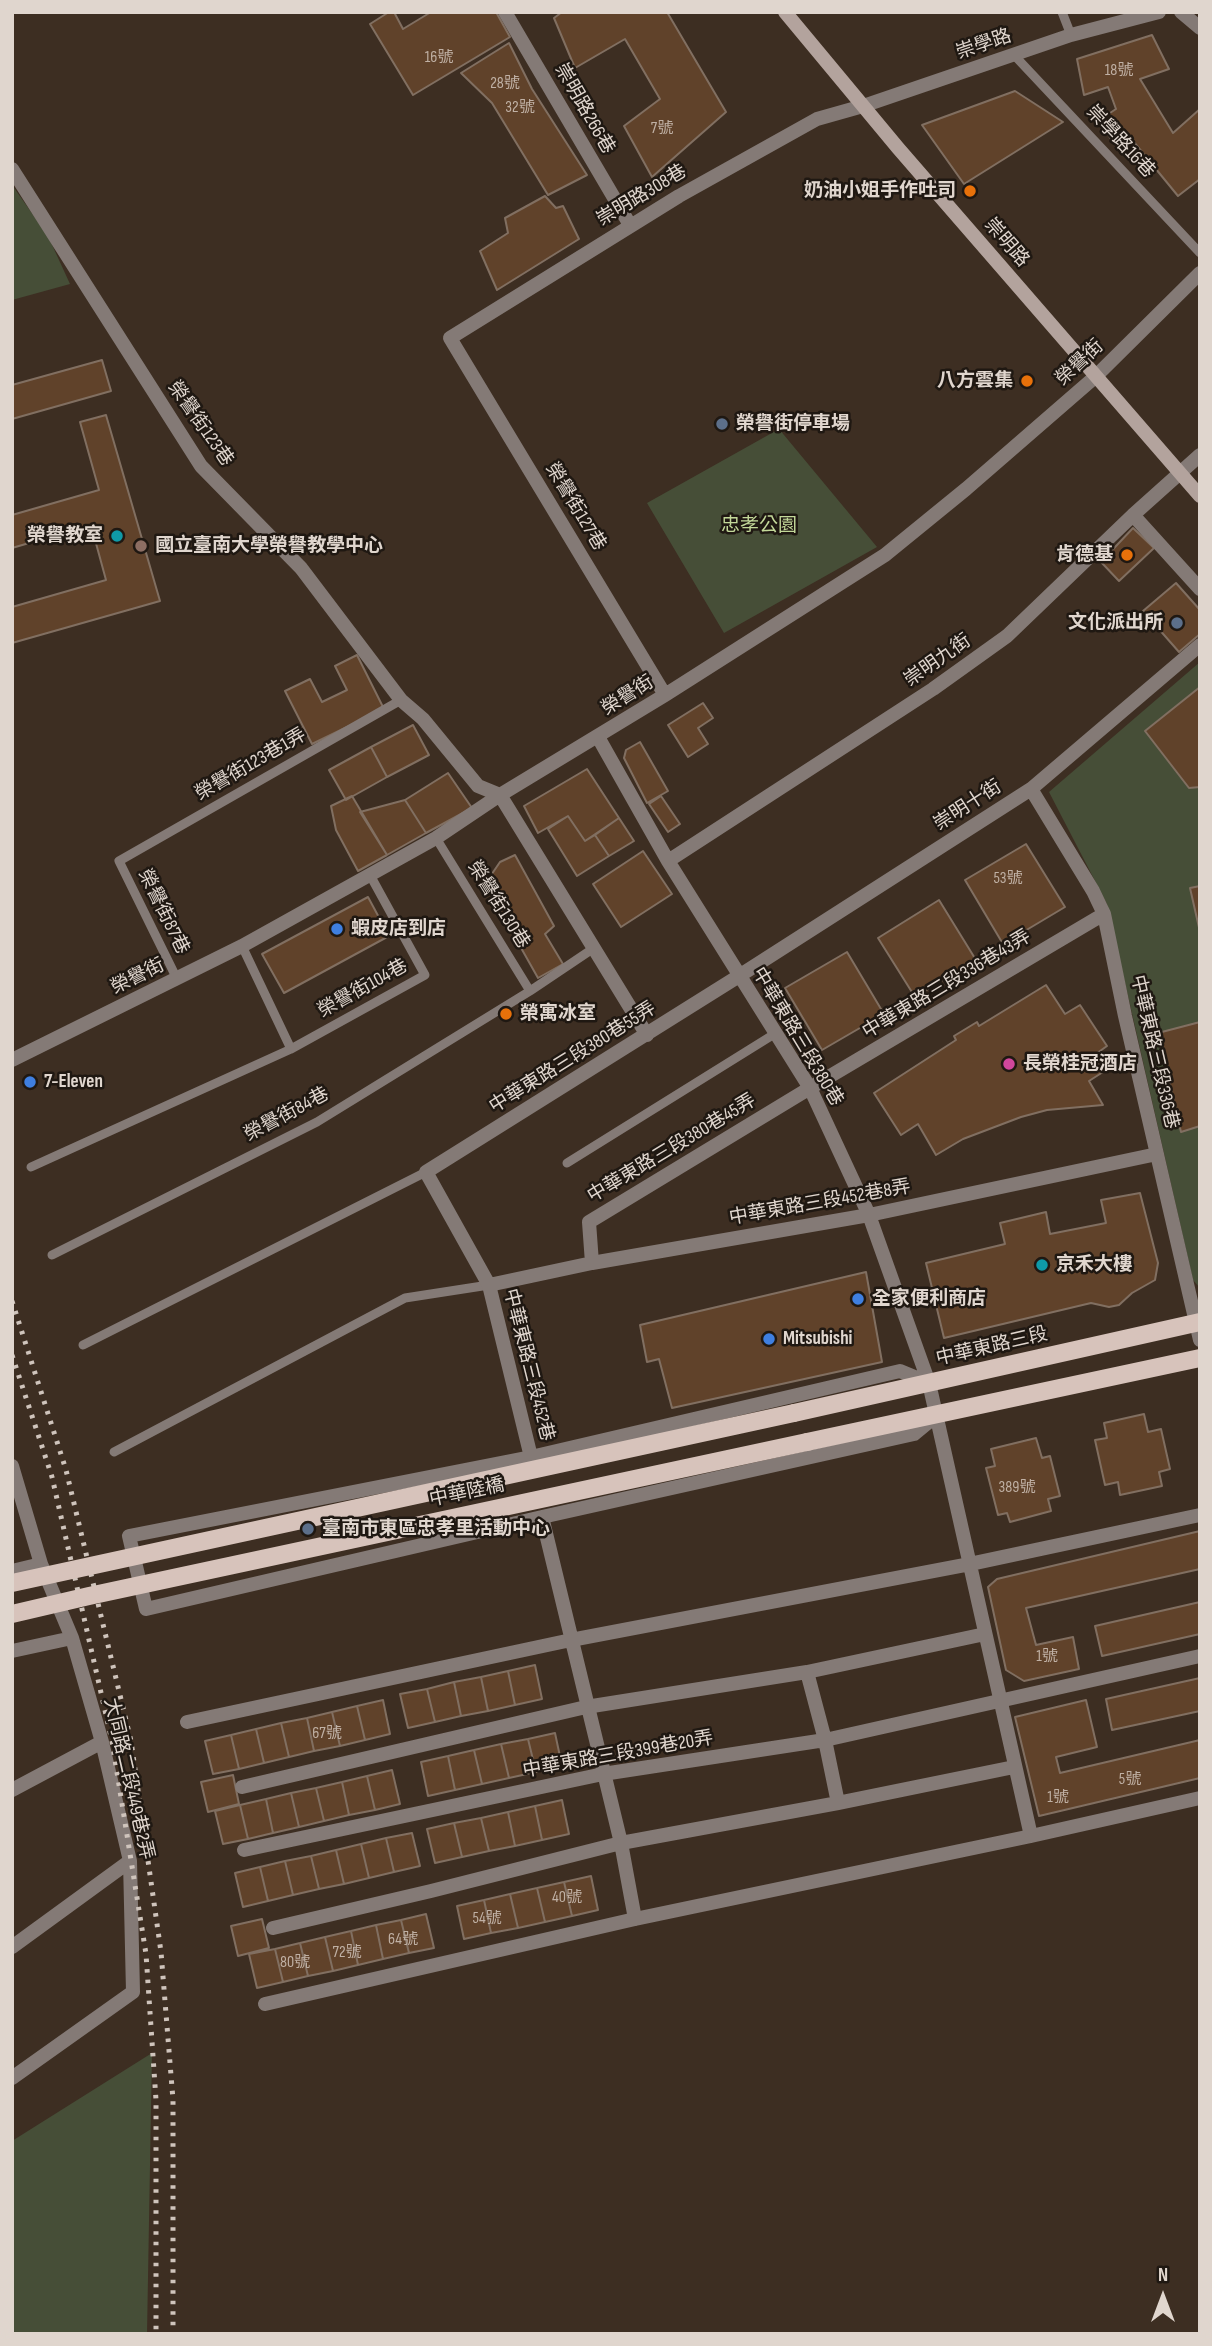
<!DOCTYPE html>
<meta charset="utf-8">
<style>
body{margin:0}
#map{position:relative;width:1212px;height:2346px;overflow:hidden;background:#3d2e22;font-family:"Sofia Sans Condensed",sans-serif}
canvas{display:block}
.frame{position:absolute;inset:0;border:14px solid #e0d6ce;pointer-events:none}
.north{position:absolute;left:1128px;top:2262px;width:70px;height:70px;-webkit-text-stroke:5px #1f1812;paint-order:stroke;rotate:0deg;font-size:19px;font-weight:700;line-height:28px;text-align:center;color:#e0d6ce}
.north::after{content:'';display:block;margin:auto;width:24px;height:32px;background:#e0d6ce;clip-path:polygon(50% 0,100% 100%,50% 72%,0 100%)}
</style>
<div id="map">
<canvas width="1212" height="2346"></canvas>
<div class="frame"></div>
<div class="north">N</div>
</div>
<script>
const ctx = document.querySelector('canvas').getContext('2d');
ctx.lineJoin = 'round';
function paint(path, color) {
  ctx.fillStyle = color;
  ctx.fill(path, 'evenodd');
}
function stroke(path, color, width, dash) {
  ctx.strokeStyle = color;
  ctx.lineWidth = width;
  ctx.lineCap = dash ? 'butt' : 'round';
  ctx.setLineDash(dash || []);
  ctx.stroke(path);
}
function write(font, color, halo, rows, align = 'center') {
  ctx.font = font + ' "Sofia Sans Condensed","Noto Sans TC",sans-serif';
  ctx.lineWidth = 5;
  ctx.setLineDash([]);
  ctx.textBaseline = 'middle';
  ctx.strokeStyle = halo;
  ctx.fillStyle = color;
  for (const [text, x, y, turn = 0] of rows) {
    ctx.save();
    ctx.translate(x, y);
    ctx.rotate((+turn || 0) * Math.PI / 180);
    ctx.textAlign = isNaN(turn) ? turn : align;
    if (halo) ctx.strokeText(text, 0, 0);
    ctx.fillText(text, 0, 0);
    ctx.restore();
  }
}
const green = new Path2D(`
 M 12,185 L 48,236 L 70,284 L 12,300 Z
 M 779,429 L 877,547 L 724,633 L 647,503 Z
 M 1200,662 L 1200,1288 L 1193,1280 L 1107,904 L 1049,792 Z
 M 152,2053 L 147,2334 L 12,2334 L 12,2141 Z`);
const building = new Path2D(`
 M 389,12 L 394,12 L 403,29 L 431,12 L 496,12 L 510,37 L 413,95 L 370,24 Z
 M 562,12 L 667,12 L 726,112 L 652,177 L 624,126 L 660,99 L 625,39 L 575,68 L 554,18 Z
 M 1152,35 L 1169,69 L 1140,79 L 1173,133 L 1200,109 L 1200,179 L 1178,196 L 1124,130 L 1111,139 L 1098,121 L 1116,109 L 1108,87 L 1084,95 L 1077,59 Z
 M 509,43 L 532,89 L 587,175 L 548,195 L 492,103 L 461,73 Z
 M 1015,91 L 1063,122 L 964,184 L 922,125 Z
 M 545,196 L 556,208 L 563,206 L 579,239 L 497,290 L 480,251 L 508,233 L 505,218 Z
 M 102,360 L 111,391 L 12,419 L 12,385 Z
 M 106,415 L 160,601 L 12,643 L 12,607 L 106,580 L 91,525 L 12,548 L 12,515 L 99,490 L 80,422 Z
 M 1133,528 L 1154,548 L 1119,581 L 1101,562 Z
 M 1176,583 L 1200,610 L 1200,634 L 1179,652 L 1143,611 Z
 M 357,655 L 384,709 L 312,744 L 285,691 L 310,679 L 322,702 L 347,690 L 335,666 Z
 M 1200,687 L 1200,787 L 1189,788 L 1145,731 Z
 M 703,703 L 713,718 L 698,728 L 708,744 L 688,757 L 668,725 Z
 M 413,725 L 429,755 L 387,777 L 371,747 Z
 M 640,742 L 668,791 L 647,803 L 624,758 L 626,750 Z
 M 371,747 L 387,777 L 346,800 L 329,770 Z
 M 587,769 L 619,818 L 585,841 L 568,816 L 538,833 L 524,806 Z
 M 448,773 L 472,808 L 426,833 L 405,800 Z
 M 352,796 L 387,855 L 358,871 L 336,830 L 331,806 Z
 M 661,796 L 680,824 L 668,832 L 649,804 Z
 M 405,800 L 426,833 L 387,855 L 360,812 Z
 M 568,816 L 585,841 L 595,835 L 609,856 L 577,876 L 548,829 Z
 M 619,818 L 634,841 L 609,856 L 595,835 Z
 M 1026,844 L 1065,907 L 1003,944 L 965,880 Z
 M 643,851 L 672,894 L 621,927 L 593,884 Z
 M 515,855 L 554,926 L 545,934 L 563,964 L 538,978 L 485,884 L 500,862 Z
 M 1200,886 L 1200,932 L 1190,888 Z
 M 368,897 L 389,936 L 284,993 L 262,954 Z
 M 939,900 L 976,960 L 915,997 L 878,938 Z
 M 847,952 L 884,1014 L 822,1050 L 785,988 Z
 M 1046,985 L 1065,1014 L 1080,1005 L 1107,1046 L 1093,1056 L 1103,1072 L 1089,1081 L 1103,1105 L 1047,1110 L 1021,1117 L 963,1139 L 936,1155 L 918,1124 L 901,1135 L 874,1093 L 956,1040 L 954,1036 L 977,1022 L 979,1026 Z
 M 1200,1022 L 1200,1126 L 1181,1132 L 1158,1033 Z
 M 1140,1193 L 1158,1263 L 1155,1280 L 1132,1293 L 1119,1305 L 1109,1307 L 1091,1303 L 944,1338 L 926,1263 L 1005,1244 L 1000,1223 L 1046,1212 L 1050,1234 L 1106,1223 L 1101,1200 Z
 M 866,1272 L 882,1362 L 672,1408 L 659,1359 L 647,1362 L 640,1325 Z
 M 1144,1414 L 1148,1432 L 1161,1429 L 1170,1469 L 1159,1472 L 1162,1486 L 1120,1495 L 1118,1482 L 1105,1485 L 1095,1440 L 1107,1438 L 1104,1423 Z
 M 1036,1438 L 1042,1458 L 1050,1456 L 1060,1496 L 1048,1499 L 1051,1511 L 1010,1522 L 1007,1513 L 998,1515 L 986,1468 L 995,1466 L 991,1449 Z
 M 1200,1531 L 1200,1569 L 1026,1608 L 1036,1645 L 1073,1637 L 1079,1669 L 1024,1681 L 1006,1670 L 988,1587 L 997,1579 Z
 M 1200,1602 L 1200,1634 L 1102,1656 L 1095,1626 Z
 M 535,1665 L 542,1699 L 515,1705 L 508,1671 Z
 M 508,1671 L 515,1705 L 488,1711 L 481,1677 Z
 M 481,1677 L 488,1711 L 461,1716 L 454,1682 Z
 M 1200,1678 L 1200,1711 L 1112,1730 L 1106,1699 Z
 M 454,1682 L 461,1716 L 435,1722 L 427,1689 Z
 M 427,1689 L 435,1722 L 408,1728 L 400,1694 Z
 M 383,1700 L 390,1734 L 365,1740 L 357,1706 Z
 M 1086,1700 L 1097,1747 L 1056,1757 L 1060,1773 L 1200,1740 L 1200,1778 L 1039,1816 L 1015,1717 Z
 M 357,1706 L 365,1740 L 340,1746 L 332,1712 Z
 M 332,1712 L 340,1746 L 314,1751 L 307,1718 Z
 M 307,1718 L 314,1751 L 289,1757 L 281,1723 Z
 M 281,1723 L 289,1757 L 264,1763 L 256,1729 Z
 M 256,1729 L 264,1763 L 239,1769 L 231,1735 Z
 M 555,1733 L 562,1766 L 536,1772 L 528,1739 Z
 M 231,1735 L 239,1769 L 213,1774 L 205,1741 Z
 M 528,1739 L 536,1772 L 509,1778 L 501,1744 Z
 M 501,1744 L 509,1778 L 482,1784 L 474,1750 Z
 M 474,1750 L 482,1784 L 455,1790 L 448,1756 Z
 M 448,1756 L 455,1790 L 428,1796 L 421,1762 Z
 M 392,1770 L 400,1804 L 375,1810 L 367,1776 Z
 M 233,1775 L 239,1804 L 208,1812 L 201,1782 Z
 M 367,1776 L 375,1810 L 349,1815 L 342,1782 Z
 M 342,1782 L 349,1815 L 324,1821 L 316,1788 Z
 M 316,1788 L 324,1821 L 299,1827 L 291,1793 Z
 M 291,1793 L 299,1827 L 273,1833 L 266,1799 Z
 M 266,1799 L 273,1833 L 248,1839 L 240,1805 Z
 M 562,1800 L 569,1834 L 542,1840 L 535,1806 Z
 M 240,1805 L 248,1839 L 223,1844 L 215,1811 Z
 M 535,1806 L 542,1840 L 515,1846 L 508,1812 Z
 M 508,1812 L 515,1846 L 489,1851 L 481,1818 Z
 M 481,1818 L 489,1851 L 462,1857 L 454,1823 Z
 M 454,1823 L 462,1857 L 435,1863 L 427,1829 Z
 M 412,1833 L 420,1866 L 394,1872 L 386,1838 Z
 M 386,1838 L 394,1872 L 369,1878 L 361,1844 Z
 M 361,1844 L 369,1878 L 344,1884 L 336,1850 Z
 M 336,1850 L 344,1884 L 319,1889 L 311,1856 Z
 M 311,1856 L 319,1889 L 293,1895 L 285,1861 Z
 M 285,1861 L 293,1895 L 268,1901 L 260,1867 Z
 M 260,1867 L 268,1901 L 243,1907 L 235,1873 Z
 M 591,1876 L 598,1910 L 572,1916 L 564,1882 Z
 M 564,1882 L 572,1916 L 545,1922 L 537,1888 Z
 M 537,1888 L 545,1922 L 518,1928 L 510,1894 Z
 M 510,1894 L 518,1928 L 491,1933 L 484,1900 Z
 M 484,1900 L 491,1933 L 464,1939 L 457,1906 Z
 M 426,1914 L 434,1948 L 409,1953 L 401,1920 Z
 M 262,1919 L 269,1948 L 238,1956 L 231,1926 Z
 M 401,1920 L 409,1953 L 383,1959 L 376,1925 Z
 M 376,1925 L 383,1959 L 358,1965 L 351,1931 Z
 M 351,1931 L 358,1965 L 333,1971 L 325,1937 Z
 M 325,1937 L 333,1971 L 308,1976 L 300,1943 Z
 M 300,1943 L 308,1976 L 283,1982 L 275,1949 Z
 M 275,1949 L 283,1982 L 257,1988 L 249,1954 Z`);
const lane = new Path2D(`
 M 1062,12 L 1071,35
 M 1014,55 L 1200,253
 M 436,838 L 530,991
 M 177,979 L 119,861 L 401,700
 M 291,1049 L 425,975 L 370,875
 M 567,1163 L 776,1033
 M 31,1167 L 291,1049 L 242,946
 M 52,1255 L 317,1122 L 530,991 L 594,948
 M 83,1345 L 426,1172
 M 114,1452 L 405,1298 L 489,1285`);
const street = new Path2D(`
 M 505,12 L 630,225
 M 1181,12 L 1200,28
 M 12,169 L 201,466 L 301,568 L 401,700 L 423,719 L 478,786 L 500,795 L 647,1035
 M 1133,515 L 1200,589
 M 665,695 L 450,338 L 679,196 L 817,119 L 863,106 L 1071,35 L 1159,12
 M 598,737 L 668,861 L 810,1088 L 869,1215 L 929,1383 L 1031,1836
 M 1031,789 L 1093,891 L 1104,914 L 1125,1016 L 1200,1340
 M 668,861 L 933,689 L 1007,636 L 1133,515 L 1200,455
 M 12,1060 L 242,946 L 436,838 L 500,795 L 665,695 L 885,555 L 966,489 L 1095,377 L 1200,273
 M 592,1263 L 589,1222 L 810,1088 L 1104,914
 M 489,1285 L 592,1263 L 869,1215 L 1157,1154
 M 929,1383 L 900,1371 L 531,1457 L 129,1536 L 146,1609 L 542,1517 L 914,1434 L 937,1415
 M 531,1457 L 489,1285 L 426,1172 L 739,976 L 1031,789 L 1200,645
 M 12,1466 L 41,1564 L 72,1638 L 102,1742 L 130,1861 L 133,1992 L 12,2078
 M 542,1517 L 621,1843 L 635,1919
 M 12,1571 L 41,1564
 M 12,1651 L 72,1638
 M 807,1672 L 825,1740 L 838,1803
 M 187,1722 L 571,1640 L 970,1564 L 1200,1515
 M 242,1787 L 586,1707 L 807,1672 L 985,1634
 M 12,1790 L 102,1742
 M 244,1850 L 603,1774 L 825,1740 L 1200,1656
 M 273,1928 L 431,1891 L 621,1843 L 838,1803 L 1014,1767
 M 12,1947 L 130,1861
 M 265,2004 L 635,1919 L 1031,1836 L 1200,1798`);
const secondary = new Path2D(`
 M 785,12 L 898,148 L 1200,496`);
const primary = new Path2D(`
 M 794,1413 L 1200,1322
 M 807,1442 L 1200,1358`);
const rail = new Path2D(`
 M 12,1301 L 66,1470 L 131,1741 L 161,1952 L 173,2100 L 173,2334
 M 12,1355 L 52,1477 L 112,1741 L 146,1954 L 156,2100 L 156,2334`);
const primaryBridge = new Path2D(`
 M 12,1583 L 794,1413
 M 12,1614 L 89,1596 L 807,1442`);
const markers = [
 [970,191,7,"#e8710a"],
 [1027,381,7,"#e8710a"],
 [722,424,7,"#5c6f8a"],
 [117,536,7,"#0f9aa8"],
 [141,546,7,"#8d6e63"],
 [1127,555,7,"#e8710a"],
 [1177,623,7,"#5c6f8a"],
 [337,929,7,"#3f7fe0"],
 [506,1014,7,"#e8710a"],
 [1009,1064,7,"#d1479c"],
 [30,1082,7,"#3f7fe0"],
 [1042,1265,7,"#0f9aa8"],
 [858,1299,7,"#3f7fe0"],
 [769,1339,7,"#3f7fe0"],
 [308,1529,7,"#5c6f8a"]
];
const numberNames = [
 ["16號",439,58],
 ["18號",1119,71],
 ["28號",505,84],
 ["32號",520,108],
 ["7號",662,129],
 ["53號",1008,879],
 ["389號",1017,1488],
 ["1號",1047,1657],
 ["67號",327,1734],
 ["5號",1130,1780],
 ["1號",1058,1798],
 ["40號",567,1898],
 ["54號",487,1919],
 ["64號",403,1940],
 ["72號",347,1953],
 ["80號",295,1963]
];
const streetNames = [
 ["崇學路",984,45,-19],
 ["崇明路266巷",584,109,60],
 ["崇學路16巷",1120,142,47],
 ["崇明路308巷",642,196,-31],
 ["崇明路",1006,243,49],
 ["榮譽街",1080,363,-43],
 ["榮譽街123巷",200,424,55],
 ["榮譽街127巷",575,507,59],
 ["崇明九街",938,661,-35],
 ["榮譽街",628,696,-32],
 ["榮譽街123巷1弄",251,765,-30],
 ["崇明十街",968,806,-33],
 ["榮譽街130巷",498,905,58],
 ["榮譽街87巷",163,912,64],
 ["榮譽街",138,977,-26],
 ["中華東路三段336巷43弄",947,985,-31],
 ["榮譽街104巷",363,989,-29],
 ["中華東路三段380巷",797,1037,59],
 ["中華東路三段336巷",1154,1052,77],
 ["中華東路三段380巷55弄",573,1058,-32],
 ["榮譽街84巷",287,1115,-28],
 ["中華東路三段380巷45弄",672,1149,-31],
 ["中華東路三段452巷8弄",820,1203,-10],
 ["中華東路三段",992,1347,-13],
 ["中華東路三段452巷",528,1365,76],
 ["中華陸橋",467,1493,-12],
 ["中華東路三段399巷20弄",618,1755,-10],
 ["大同路二段449巷2弄",128,1779,77]
];
const poiNames = [
 ["奶油小姐手作吐司",956,191,"right"],
 ["八方雲集",1013,381,"right"],
 ["榮譽街停車場",736,424],
 ["榮譽教室",103,536,"right"],
 ["國立臺南大學榮譽教學中心",155,546],
 ["肯德基",1113,555,"right"],
 ["文化派出所",1163,623,"right"],
 ["蝦皮店到店",351,929],
 ["榮寓冰室",520,1014],
 ["長榮桂冠酒店",1023,1064],
 ["7-Eleven",44,1082],
 ["京禾大樓",1056,1265],
 ["全家便利商店",872,1299],
 ["Mitsubishi",783,1339],
 ["臺南市東區忠孝里活動中心",322,1529]
];
const parkNames = [
 ["忠孝公園",759,526]
];
paint(green, '#464e37');
paint(building, '#60422a');
stroke(building, '#816f61', 2);
stroke(lane, '#847a76', 9);
stroke(street, '#847a76', 14);
stroke(secondary, '#b3a39d', 14);
stroke(primary, '#d7c3bb', 18);
stroke(rail, '#cfc4bc', 5, [3.5, 7]);
stroke(primaryBridge, '#d7c3bb', 18);
for (const [x, y, r, color] of markers) {
  const dot = new Path2D();
  dot.arc(x, y, r, 0, 2 * Math.PI);
  ctx.fillStyle = color;
  ctx.fill(dot);
  stroke(dot, '#1f1812', 2.5);
}
write('16px', '#c0b1a5', null, numberNames);
write('19px', '#e0d6ce', '#1f1812', streetNames);
write('bold 19px', '#e0d6ce', '#1f1812', poiNames, 'left');
write('19px', '#c3d899', '#1f1812', parkNames);
</script>
